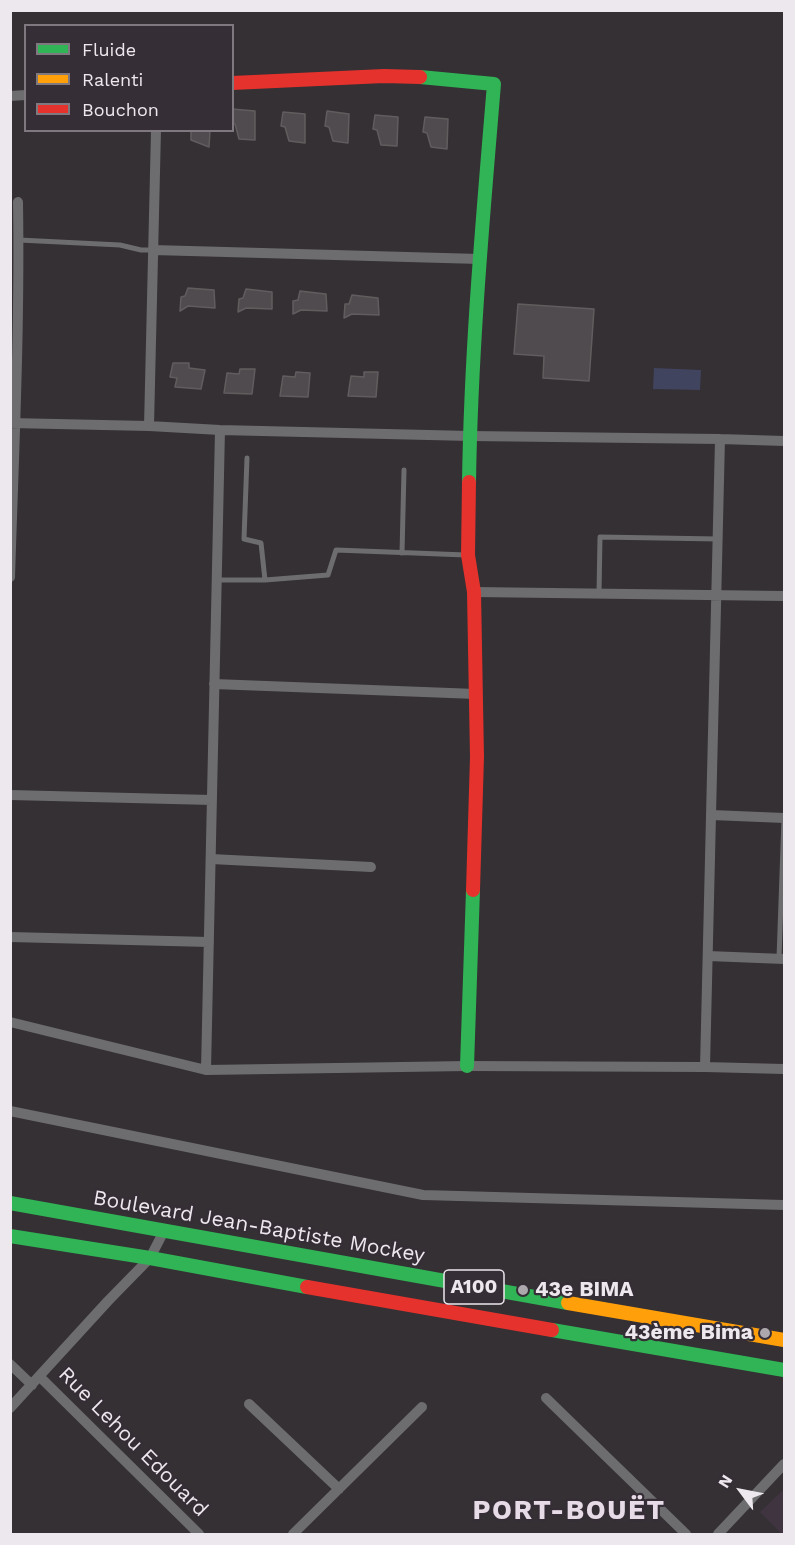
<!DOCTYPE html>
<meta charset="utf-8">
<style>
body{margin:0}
#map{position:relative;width:795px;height:1545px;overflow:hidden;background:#343034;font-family:"Work Sans",sans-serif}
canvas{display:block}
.frame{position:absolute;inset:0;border:12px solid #ede8ed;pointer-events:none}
.legend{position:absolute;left:24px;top:24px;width:210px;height:108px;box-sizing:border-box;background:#362e36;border:2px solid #7f787f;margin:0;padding:8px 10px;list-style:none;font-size:18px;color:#ede8ed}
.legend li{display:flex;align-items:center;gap:12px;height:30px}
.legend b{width:30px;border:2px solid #7f787f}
.north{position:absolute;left:711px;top:1461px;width:60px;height:60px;-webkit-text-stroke:4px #362e36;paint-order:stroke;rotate:302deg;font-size:16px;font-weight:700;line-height:24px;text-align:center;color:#ede8ed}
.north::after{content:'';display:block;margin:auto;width:21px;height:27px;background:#ede8ed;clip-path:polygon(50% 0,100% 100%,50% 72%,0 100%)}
</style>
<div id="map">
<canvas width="795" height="1545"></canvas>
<div class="frame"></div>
<ul class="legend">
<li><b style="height:8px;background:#30b455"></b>Fluide</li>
<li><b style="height:8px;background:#ff9f0a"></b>Ralenti</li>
<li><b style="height:8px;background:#e5322d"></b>Bouchon</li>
</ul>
<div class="north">N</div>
</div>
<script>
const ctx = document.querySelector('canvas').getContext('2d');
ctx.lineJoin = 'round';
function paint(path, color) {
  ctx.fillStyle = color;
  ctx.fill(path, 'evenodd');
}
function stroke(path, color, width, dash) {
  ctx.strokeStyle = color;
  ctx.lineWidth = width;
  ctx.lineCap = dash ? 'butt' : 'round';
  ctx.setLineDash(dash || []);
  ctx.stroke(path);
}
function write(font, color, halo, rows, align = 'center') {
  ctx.font = font + ' "Work Sans",sans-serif';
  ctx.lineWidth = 4.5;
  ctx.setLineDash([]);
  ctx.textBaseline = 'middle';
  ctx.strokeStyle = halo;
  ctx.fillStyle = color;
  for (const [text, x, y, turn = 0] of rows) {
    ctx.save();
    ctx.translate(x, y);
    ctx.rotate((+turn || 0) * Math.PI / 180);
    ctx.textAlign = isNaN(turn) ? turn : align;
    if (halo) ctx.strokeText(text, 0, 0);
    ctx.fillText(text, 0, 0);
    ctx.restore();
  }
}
const built = new Path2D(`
 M 784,1489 L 784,1534 L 782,1534 L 760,1512 Z`);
const water = new Path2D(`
 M 654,368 L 701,370 L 700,390 L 653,389 Z`);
const building = new Path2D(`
 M 232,109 L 255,111 L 255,140 L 239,139 L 235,124 L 232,123 Z
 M 327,111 L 349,114 L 348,143 L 333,141 L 329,127 L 325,126 Z
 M 283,112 L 305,114 L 305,143 L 289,141 L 285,127 L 281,126 Z
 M 375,115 L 398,117 L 397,146 L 381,145 L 377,130 L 373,129 Z
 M 425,117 L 448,119 L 447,149 L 431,147 L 427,133 L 423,132 Z
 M 191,130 L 210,130 L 209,147 L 191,140 Z
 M 188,288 L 214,290 L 215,308 L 188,306 L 180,311 L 181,297 L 185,296 Z
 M 246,289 L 272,292 L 272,309 L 246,308 L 238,312 L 239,299 L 243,298 Z
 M 300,291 L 326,294 L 327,311 L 301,310 L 293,314 L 293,301 L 298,300 Z
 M 352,295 L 378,298 L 379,315 L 352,314 L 344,318 L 345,304 L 349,304 Z
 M 518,304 L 594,309 L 589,381 L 543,378 L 544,356 L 514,354 Z
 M 173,363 L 189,363 L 189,368 L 205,370 L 201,389 L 175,387 L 177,378 L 170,377 Z
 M 240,369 L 255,369 L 252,394 L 224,393 L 227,373 L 239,374 Z
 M 296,372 L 310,373 L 308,397 L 280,396 L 283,376 L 295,377 Z
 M 364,372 L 378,372 L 376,397 L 348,396 L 351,376 L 364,377 Z`);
const lane = new Path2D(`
 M 19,240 L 120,245 L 141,250 L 153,250
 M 247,458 L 244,539 L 261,543 L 265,580
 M 402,553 L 404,470
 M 217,580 L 265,580 L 328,575 L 336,550 L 466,555
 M 599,593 L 600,537 L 718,539
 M 779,958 L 784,818`);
const street = new Path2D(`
 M 10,96 L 26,95
 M 153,250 L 480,259
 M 10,423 L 149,426 L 220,430 L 470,436 L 720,439 L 784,441
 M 149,426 L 156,130
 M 10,577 C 14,452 20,327 18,202
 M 474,592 L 784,596
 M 214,684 L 476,694
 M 10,795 L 212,800
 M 712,815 L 784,818
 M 211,859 L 371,867
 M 10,937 L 209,942
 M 708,956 L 784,959
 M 10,1022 L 206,1070 L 467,1066 L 705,1067 L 784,1069
 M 705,1067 L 720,439
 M 206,1070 L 220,430
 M 10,1111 L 423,1195 L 784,1205
 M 10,1364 L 32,1385
 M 40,1377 L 199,1534
 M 546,1398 L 686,1534
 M 249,1404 L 339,1489
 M 10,1408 L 108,1301 L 150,1258 L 164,1231
 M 293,1534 L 422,1407
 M 718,1534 L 784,1464`);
const fast = new Path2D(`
 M 420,77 L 494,84 C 483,216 471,349 469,482
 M 467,1066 L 473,890
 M 10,1203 L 568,1303
 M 10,1236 L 150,1258 L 307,1287
 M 552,1330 L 784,1370`);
const slow = new Path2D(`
 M 568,1303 L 784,1340`);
const jam = new Path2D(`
 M 232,83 L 384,76 L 420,77
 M 469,482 L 468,555 L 474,592 L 477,757 L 473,890
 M 307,1287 L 552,1330`);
const markers = [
 [523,1290,6,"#aca8ac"],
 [765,1333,6,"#aca8ac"]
];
const shields = [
 [474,1287,60]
];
const shieldNames = [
 ["A100",474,1287]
];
const streetNames = [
 ["Boulevard Jean-Baptiste Mockey",259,1227,10],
 ["Rue Lehou Edouard",133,1442,45]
];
const poiNames = [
 ["43e BIMA",535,1290],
 ["43ème Bima",753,1333,"right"]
];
const districtNames = [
 ["PORT-BOUËT",569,1511]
];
paint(built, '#403440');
paint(water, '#41445f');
paint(building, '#504b4e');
stroke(building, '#615d5f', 1.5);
stroke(lane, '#6d6c6e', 5);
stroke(street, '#6d6c6e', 10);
stroke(fast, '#30b455', 14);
stroke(slow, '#ff9f0a', 14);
stroke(jam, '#e5322d', 14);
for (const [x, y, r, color] of markers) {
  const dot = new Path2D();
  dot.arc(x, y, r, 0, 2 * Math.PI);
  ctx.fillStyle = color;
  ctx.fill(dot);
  stroke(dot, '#362e36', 2);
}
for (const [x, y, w] of shields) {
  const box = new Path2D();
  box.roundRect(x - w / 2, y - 17, w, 34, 4.5);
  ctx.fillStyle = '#362e36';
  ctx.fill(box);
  stroke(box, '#ede8ed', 1.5);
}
write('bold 20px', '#ede8ed', null, shieldNames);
write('21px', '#ede8ed', '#362e36', streetNames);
write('bold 21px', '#ede8ed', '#362e36', poiNames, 'left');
ctx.letterSpacing = '1.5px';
write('bold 27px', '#e6dbe6', '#362e36', districtNames);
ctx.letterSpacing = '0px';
</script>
